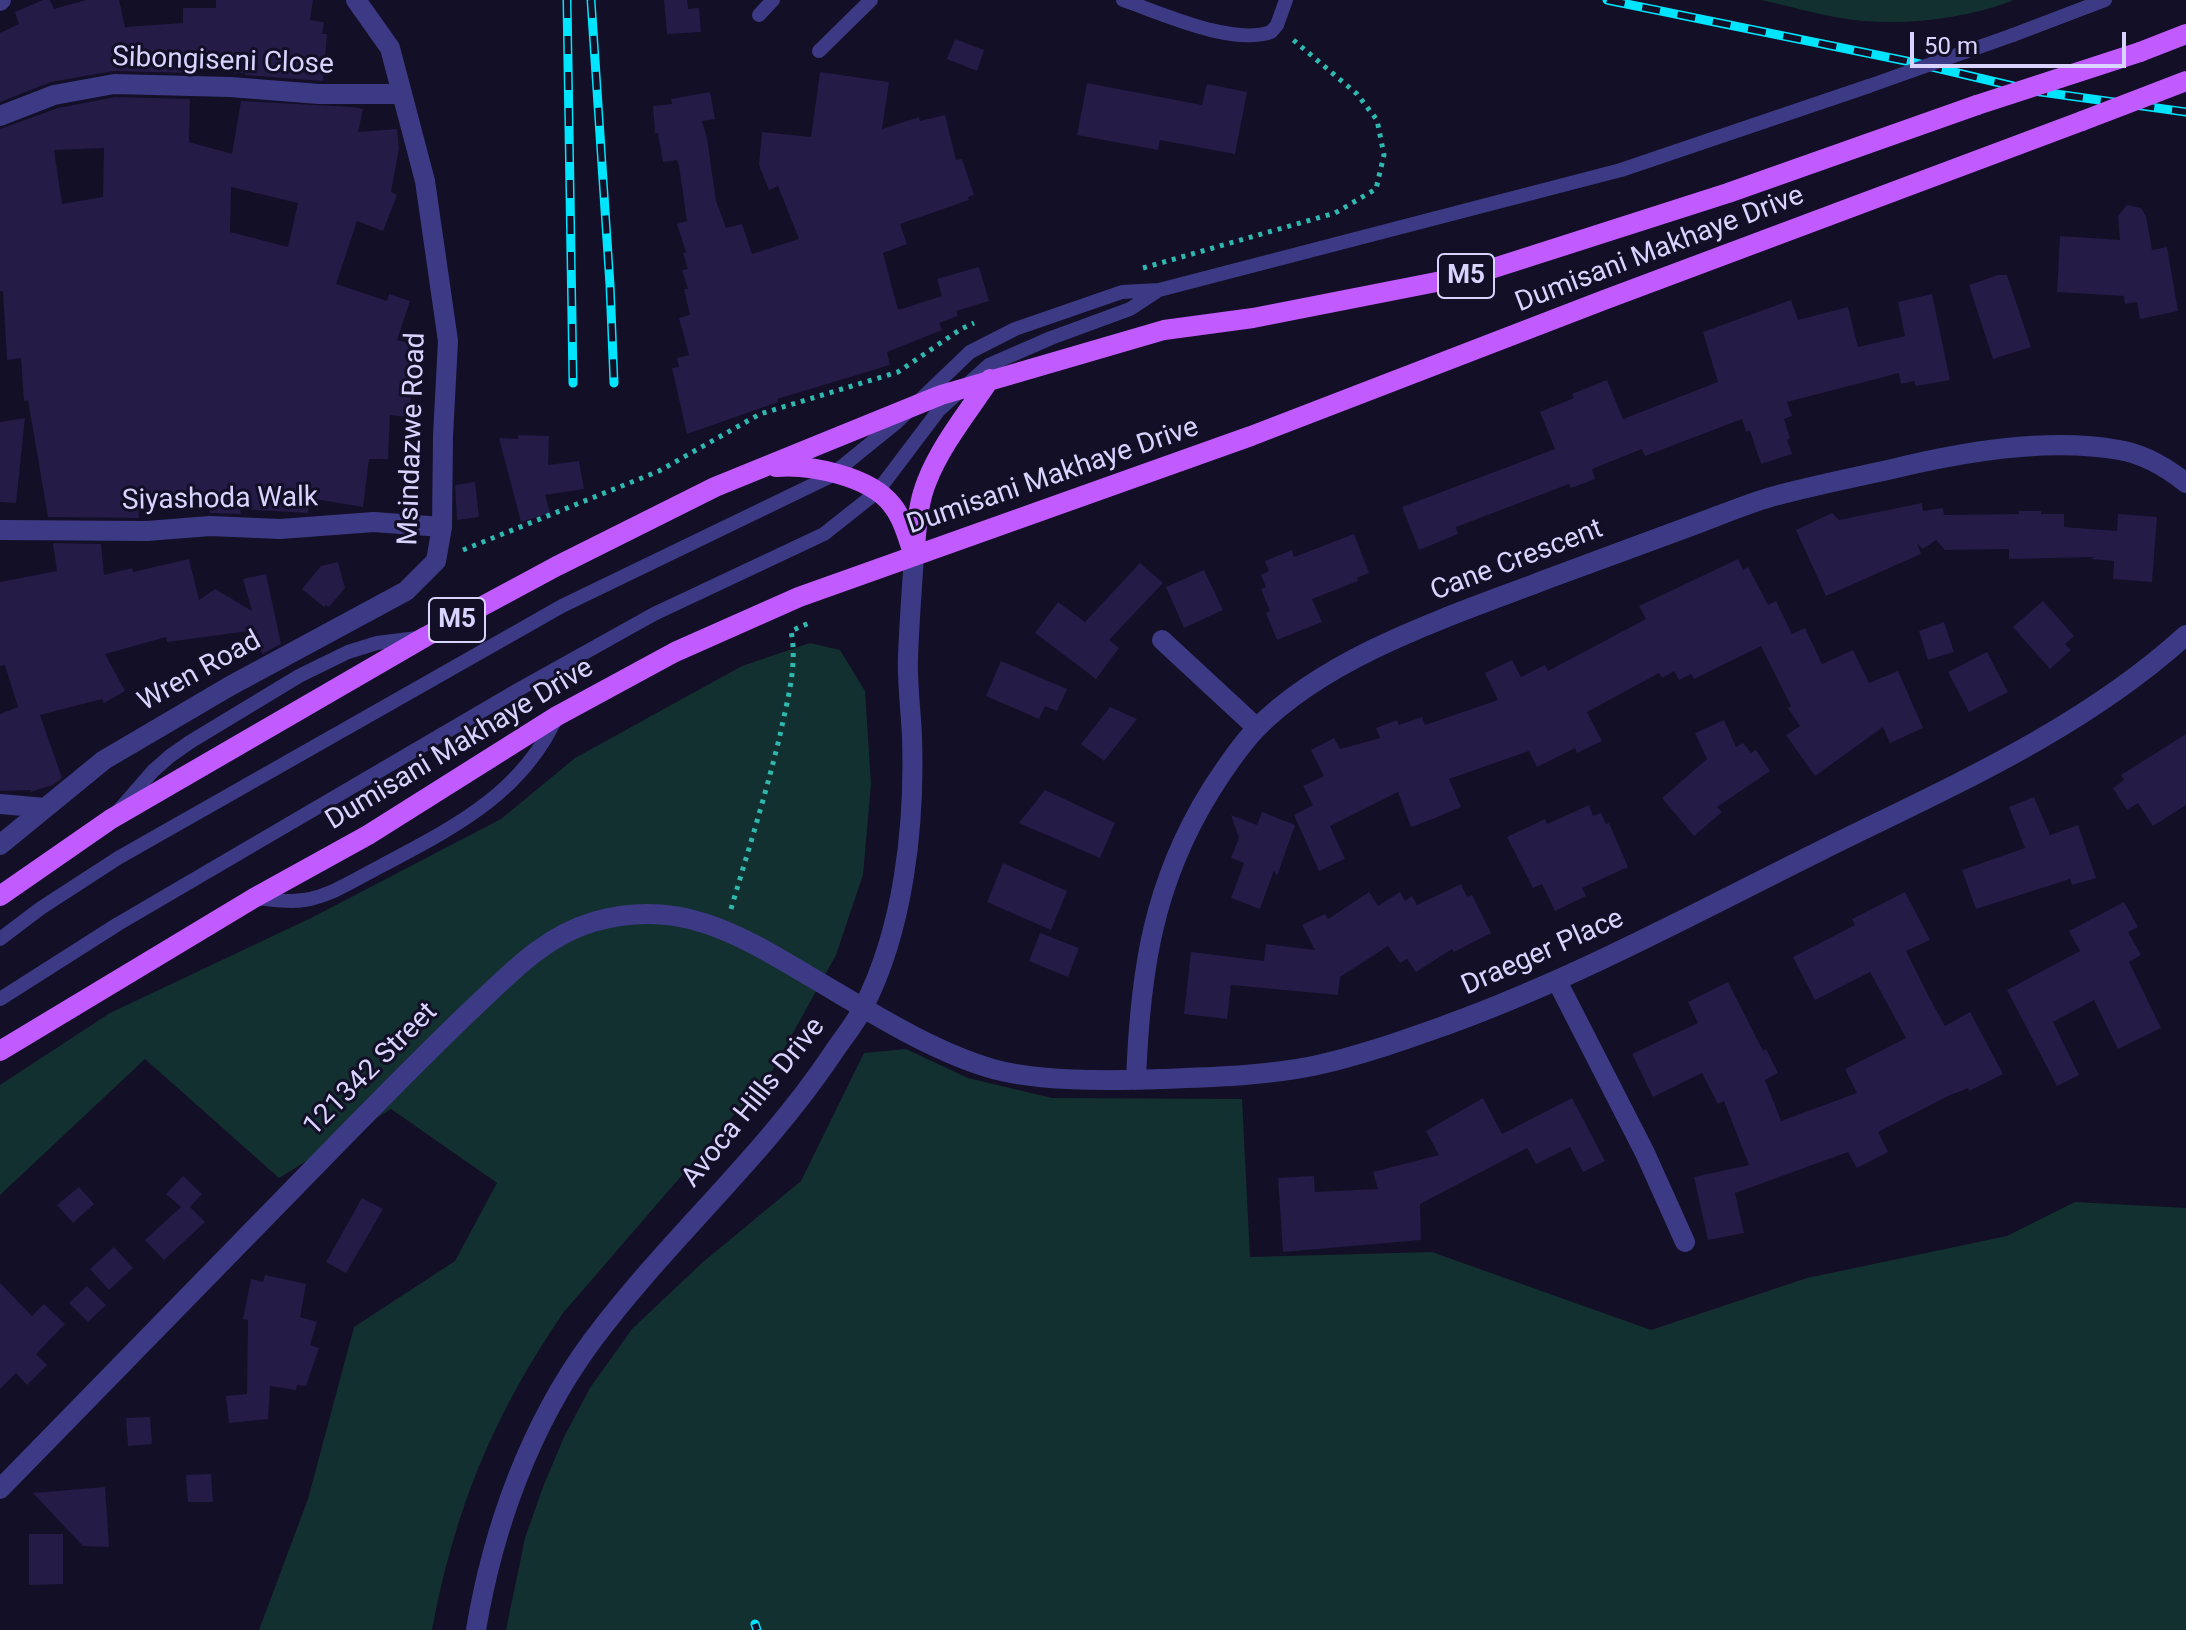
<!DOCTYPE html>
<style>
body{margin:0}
#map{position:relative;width:2186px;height:1630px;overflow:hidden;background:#130f26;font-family:Roboto,sans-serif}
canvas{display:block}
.scale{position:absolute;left:1910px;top:32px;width:216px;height:36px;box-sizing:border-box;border:4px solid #d9d4ff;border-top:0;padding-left:10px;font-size:24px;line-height:28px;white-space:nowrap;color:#d9d4ff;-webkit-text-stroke:6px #130f26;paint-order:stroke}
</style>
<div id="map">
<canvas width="2186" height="1630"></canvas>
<div class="scale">50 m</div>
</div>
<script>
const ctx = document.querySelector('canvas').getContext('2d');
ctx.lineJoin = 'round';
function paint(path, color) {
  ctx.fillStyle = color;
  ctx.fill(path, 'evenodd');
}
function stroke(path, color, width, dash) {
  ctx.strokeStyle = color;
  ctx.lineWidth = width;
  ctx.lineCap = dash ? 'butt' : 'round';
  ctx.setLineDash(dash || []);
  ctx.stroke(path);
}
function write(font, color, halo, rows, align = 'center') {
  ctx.font = font + ' Roboto,sans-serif';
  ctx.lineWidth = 6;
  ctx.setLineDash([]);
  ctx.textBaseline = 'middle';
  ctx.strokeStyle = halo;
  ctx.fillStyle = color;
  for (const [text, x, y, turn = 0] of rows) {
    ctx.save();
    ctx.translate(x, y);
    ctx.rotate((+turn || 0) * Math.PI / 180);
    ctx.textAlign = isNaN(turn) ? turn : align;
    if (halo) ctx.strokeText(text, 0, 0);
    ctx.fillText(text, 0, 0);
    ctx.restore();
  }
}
const green = new Path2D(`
 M 1761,0 L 2014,0 C 1968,18 1912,25 1863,21 C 1829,18 1794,7 1761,0 Z
 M 810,643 L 840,650 L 865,691 L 871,784 L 863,875 L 836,955 L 772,1071 L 563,1313 C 493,1416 455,1508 432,1630 L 259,1630 L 308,1499 L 354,1327 L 455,1261 L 497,1183 L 391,1109 L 279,1178 L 145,1059 L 0,1195 L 0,1085 L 110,1013 L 313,917 L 501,819 L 575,758 L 742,666 Z
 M 906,1049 L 968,1078 L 1052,1098 L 1242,1099 L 1250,1257 L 1432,1252 L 1651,1330 L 1807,1278 L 2007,1236 L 2075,1202 L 2186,1208 L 2186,1630 L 506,1630 L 525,1538 L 543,1487 L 564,1437 L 590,1388 L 632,1329 L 703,1262 L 801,1181 L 864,1053 Z`);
const building = new Path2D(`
 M 43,0 L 50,0 L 54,9 L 86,0 L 119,0 L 125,27 L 183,23 L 183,8 L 216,8 L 216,0 L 313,0 L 310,20 L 324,22 L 322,34 L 327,34 L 323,81 L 245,75 L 245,73 L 234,73 L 234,69 L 190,67 L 190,73 L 114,71 L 51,82 L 0,102 L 0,33 L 19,24 L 15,12 Z
 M 664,0 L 687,0 L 688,9 L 699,8 L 701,32 L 667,34 Z
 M 955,39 L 984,50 L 977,71 L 947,59 Z
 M 820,72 L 889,82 L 882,129 L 919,117 L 920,121 L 945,115 L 956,160 L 962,159 L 974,195 L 968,197 L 969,200 L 900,224 L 907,244 L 883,253 L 898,310 L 942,296 L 937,279 L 979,267 L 989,301 L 956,311 L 958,316 L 939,323 L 942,330 L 887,352 L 890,365 L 777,399 L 778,402 L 687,434 L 672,368 L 679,367 L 677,358 L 689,355 L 679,318 L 690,315 L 684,289 L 688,289 L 682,270 L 688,269 L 683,253 L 686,252 L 677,224 L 687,221 L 679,166 L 677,160 L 663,162 L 658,133 L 655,133 L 653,106 L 672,104 L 671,99 L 710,92 L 715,119 L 702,121 L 707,138 L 716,201 L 726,228 L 742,224 L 752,254 L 799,239 L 778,186 L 769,190 L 759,165 L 762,132 L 811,137 Z
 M 1087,83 L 1202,105 L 1207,84 L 1247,92 L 1235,154 L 1160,140 L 1158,150 L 1077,135 Z
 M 115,97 L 190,99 L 189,142 L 232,154 L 241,101 L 353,107 L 363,109 L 358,132 L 397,129 L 399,149 L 391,192 L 397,195 L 383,231 L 357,221 L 336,284 L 387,301 L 389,294 L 410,301 L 397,340 L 410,343 L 407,357 L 419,359 L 407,417 L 390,415 L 388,459 L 369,459 L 363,507 L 309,498 L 308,513 L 240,509 L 241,514 L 210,513 L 209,495 L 138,496 L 139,518 L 48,517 L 28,400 L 24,401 L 21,358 L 7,360 L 3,291 L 0,291 L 0,129 L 58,108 ZM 104,148 L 103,197 L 62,204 L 54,150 ZM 231,187 L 298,203 L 288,247 L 230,232 Z
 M 2127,205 L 2141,208 L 2146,216 L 2152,250 L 2167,247 L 2178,311 L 2140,319 L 2137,302 L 2125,304 L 2124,296 L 2057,292 L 2060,236 L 2120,240 L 2118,216 Z
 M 1998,275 L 2007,275 L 2031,347 L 1993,359 L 1969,285 Z
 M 1932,294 L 1950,380 L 1916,386 L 1914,381 L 1901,384 L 1899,373 L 1787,402 L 1792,416 L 1784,419 L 1790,438 L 1787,440 L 1792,454 L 1761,464 L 1750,431 L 1746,432 L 1742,419 L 1645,456 L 1642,449 L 1592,469 L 1595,479 L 1571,488 L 1569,484 L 1456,527 L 1458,534 L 1419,550 L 1402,507 L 1555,449 L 1540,412 L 1574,398 L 1572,394 L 1607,380 L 1623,419 L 1718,382 L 1703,332 L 1791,300 L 1798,320 L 1848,307 L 1858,347 L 1905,336 L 1898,302 Z
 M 25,418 L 16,503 L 0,502 L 0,422 Z
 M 518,435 L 549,436 L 548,465 L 579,461 L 584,489 L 545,495 L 550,513 L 521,522 L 499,438 L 518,439 Z
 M 475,482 L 479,517 L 457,520 L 455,485 Z
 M 1922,503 L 1923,511 L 1943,508 L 1944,515 L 2019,514 L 2019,511 L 2041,511 L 2041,514 L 2064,514 L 2064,527 L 2117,531 L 2118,514 L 2157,517 L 2152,582 L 2113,579 L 2114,561 L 2091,559 L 2094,557 L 2009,559 L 2009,549 L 1945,550 L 1936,540 L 1923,549 L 1917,543 L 1921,554 L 1826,596 L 1796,530 L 1832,513 L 1839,520 Z
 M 1354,534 L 1369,573 L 1357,578 L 1358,581 L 1312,599 L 1322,622 L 1277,640 L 1266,613 L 1270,611 L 1261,589 L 1266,587 L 1261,575 L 1269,571 L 1265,561 L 1292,550 L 1294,557 Z
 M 53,543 L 101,544 L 104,575 L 132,568 L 133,572 L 189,559 L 199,600 L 215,589 L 252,611 L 243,579 L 266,574 L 281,644 L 262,654 L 256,630 L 167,642 L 166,637 L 105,654 L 125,691 L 104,703 L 102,699 L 40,715 L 62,778 L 53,785 L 30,792 L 30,790 L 0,791 L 0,714 L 18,707 L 5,665 L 0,666 L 0,582 L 57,571 Z
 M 1738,559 L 1743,570 L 1748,567 L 1768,605 L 1776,601 L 1792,634 L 1805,628 L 1822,664 L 1853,650 L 1869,683 L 1898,671 L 1923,728 L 1890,743 L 1883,727 L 1815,776 L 1786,735 L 1800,726 L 1788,708 L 1791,706 L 1761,646 L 1694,679 L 1691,674 L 1679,680 L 1674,671 L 1662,678 L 1659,673 L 1587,712 L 1602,741 L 1577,753 L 1575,748 L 1537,767 L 1529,751 L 1449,779 L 1461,807 L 1435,818 L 1411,827 L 1398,792 L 1330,826 L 1345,859 L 1319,871 L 1294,815 L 1313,805 L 1303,786 L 1324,776 L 1311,750 L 1334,738 L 1340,749 L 1380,738 L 1376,728 L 1397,720 L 1399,725 L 1422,717 L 1425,725 L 1498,700 L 1485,673 L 1512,660 L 1521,677 L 1545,665 L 1548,671 L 1646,619 L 1639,606 Z
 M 338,562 L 345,588 L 329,607 L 326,605 L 324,607 L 302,589 L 321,566 Z
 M 1140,563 L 1163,583 L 1109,640 L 1119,648 L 1096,679 L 1035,633 L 1058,602 L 1085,622 Z
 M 1204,570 L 1223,610 L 1184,628 L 1166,587 Z
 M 2043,601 L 2074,636 L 2065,644 L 2071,650 L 2050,669 L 2013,627 Z
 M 1944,622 L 1954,652 L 1928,660 L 1919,631 Z
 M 1987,652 L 2008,692 L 1969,712 L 1948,672 Z
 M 1001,661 L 1067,689 L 1057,711 L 1045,706 L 1039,719 L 986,696 Z
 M 1110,707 L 1137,719 L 1104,761 L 1081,744 Z
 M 1724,720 L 1736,747 L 1743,743 L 1751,753 L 1756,750 L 1770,771 L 1717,807 L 1722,812 L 1694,836 L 1662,798 L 1707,759 L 1695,733 Z
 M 2186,734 L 2186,805 L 2153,826 L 2138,803 L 2127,810 L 2113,788 L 2124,780 L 2121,775 Z
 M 1045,790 L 1115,823 L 1100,858 L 1019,823 Z
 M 2034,797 L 2050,835 L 2078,825 L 2096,878 L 2072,885 L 2070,879 L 1976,909 L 1962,870 L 2025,848 L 2009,807 Z
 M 1589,805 L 1593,816 L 1601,813 L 1606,824 L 1609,823 L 1628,867 L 1582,888 L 1586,896 L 1555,911 L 1542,884 L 1533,888 L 1507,837 L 1545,819 L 1547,824 Z
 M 1262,812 L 1295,825 L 1277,876 L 1274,870 L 1260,909 L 1231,898 L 1244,863 L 1231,858 L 1239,838 L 1231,815 L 1257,825 Z
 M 1003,863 L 1067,891 L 1051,930 L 987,902 Z
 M 1461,884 L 1467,897 L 1472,895 L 1491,933 L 1454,952 L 1452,949 L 1416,972 L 1407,959 L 1400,963 L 1388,946 L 1340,977 L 1338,995 L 1231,985 L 1227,1019 L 1184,1014 L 1191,952 L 1264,961 L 1266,944 L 1315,950 L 1302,925 L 1325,914 L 1328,919 L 1369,892 L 1378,906 L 1400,892 L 1405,901 L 1412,896 L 1417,905 Z
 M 1905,892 L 1930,940 L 1906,951 L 1930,999 L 1945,1026 L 1970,1012 L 2003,1074 L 1969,1091 L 1968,1088 L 1948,1096 L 1878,1132 L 1888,1152 L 1857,1168 L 1848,1152 L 1735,1193 L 1744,1233 L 1708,1240 L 1694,1177 L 1749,1165 L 1724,1101 L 1718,1104 L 1702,1073 L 1653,1097 L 1632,1054 L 1698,1023 L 1688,1002 L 1728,982 L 1763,1051 L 1766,1049 L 1778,1073 L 1765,1080 L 1781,1121 L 1857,1093 L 1845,1069 L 1906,1038 L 1870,972 L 1815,1000 L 1793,957 L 1855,925 L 1852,919 Z
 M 2124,902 L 2138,927 L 2128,932 L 2141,955 L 2129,962 L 2161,1028 L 2118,1049 L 2094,1000 L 2053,1022 L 2079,1075 L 2057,1086 L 2007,990 L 2080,951 L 2069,931 Z
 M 1040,933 L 1079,948 L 1068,977 L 1029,961 Z
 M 1483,1098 L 1502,1134 L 1572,1098 L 1605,1161 L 1583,1172 L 1570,1147 L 1536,1164 L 1527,1148 L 1420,1204 L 1421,1240 L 1283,1252 L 1278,1178 L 1314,1176 L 1315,1192 L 1378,1189 L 1373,1172 L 1439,1155 L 1426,1131 Z
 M 183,1176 L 202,1194 L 190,1207 L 205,1222 L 164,1260 L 145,1240 L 181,1207 L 166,1194 Z
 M 79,1187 L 94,1204 L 73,1223 L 57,1205 Z
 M 362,1198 L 383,1209 L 346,1273 L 326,1262 Z
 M 114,1247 L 133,1268 L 109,1290 L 90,1269 Z
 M 265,1275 L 306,1284 L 300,1317 L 317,1322 L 310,1345 L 319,1348 L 306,1386 L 297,1385 L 296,1390 L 270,1386 L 268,1419 L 229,1423 L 226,1396 L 247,1394 L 248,1320 L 243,1319 L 251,1279 L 263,1282 Z
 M 0,1283 L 32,1316 L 44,1304 L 65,1324 L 36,1354 L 47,1365 L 27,1385 L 16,1373 L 0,1389 Z
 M 87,1286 L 106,1305 L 88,1322 L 69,1303 Z
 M 150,1417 L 152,1444 L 128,1446 L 126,1418 Z
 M 211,1474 L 213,1502 L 188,1502 L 186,1475 Z
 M 105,1487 L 109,1547 L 83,1546 L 33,1493 Z
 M 29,1534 L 63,1534 L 63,1584 L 29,1585 Z`);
const path = new Path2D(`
 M 1143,268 L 1335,213 L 1376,189 L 1384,155 L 1377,120 L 1357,94 L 1291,38
 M 463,550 L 659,471 L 760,414 L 898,372 L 961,329 L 974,323
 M 731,909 C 748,851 766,794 780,735 C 787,701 798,665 791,631 L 809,623`);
const service = new Path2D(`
 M 1123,0 C 1161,13 1232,46 1271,32 L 1277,25 L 1286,0
 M 759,15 L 773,0
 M 2013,35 L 2105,0
 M 819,51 L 871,0
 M 119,810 L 153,771 L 170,756 L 190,742 L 299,676 L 348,652 L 377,643 L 417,638
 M 254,898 C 270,899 288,903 304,900 C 331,896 358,878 383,865 C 453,828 523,793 557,716
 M 0,939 L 41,908 L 118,858 L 562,606 L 829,477 L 897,422 L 970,352 L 1015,329 L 1122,292 L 1159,290 L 1621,170 L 1869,86
 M 0,999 L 118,924 L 516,691 L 654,614 L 824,534 L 877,492 L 939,410 L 989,365 L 1051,338 L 1130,309 L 1159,290`);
const minor = new Path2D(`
 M 0,1 L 1,0
 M 0,116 L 54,95 L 114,84 L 230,87 L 319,94 L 401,94
 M 0,530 L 147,531 L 210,526 L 280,529 L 374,522 L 442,527
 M 1162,640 L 1257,728
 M 0,804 L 45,808
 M 0,845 L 104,760 L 230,686 L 406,591 L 436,561 L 442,527 L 443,436 L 448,341 L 425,181 L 390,48 L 356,0
 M 1557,981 L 1645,1153 L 1685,1242
 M 1136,1080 C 1140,972 1153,883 1211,790 C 1225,768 1239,747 1256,729 C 1329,654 1454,615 1550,578 C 1600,560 1649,541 1699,523 C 1723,514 1747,504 1771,497 C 1811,486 1852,478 1892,469 C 1962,452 2047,437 2119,450 C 2144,454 2166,467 2186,483
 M 0,1489 C 111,1376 222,1262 333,1148 C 378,1102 423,1056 469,1012 C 507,977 542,937 593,922 C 679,897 738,934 809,976 C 866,1009 930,1051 993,1069 C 1040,1082 1111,1081 1160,1079 C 1211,1077 1263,1076 1313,1066 C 1360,1056 1404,1040 1449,1024 C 1578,977 1699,911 1822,850 C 1947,788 2082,730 2186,635
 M 476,1630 C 493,1528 530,1425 592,1341 C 667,1240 763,1158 833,1053 C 843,1038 855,1024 863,1008 C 904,929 915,824 912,737 C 911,711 907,684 908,658 C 909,624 912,590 914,555`);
const primary = new Path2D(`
 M 2140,52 L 2186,34
 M 776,467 C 809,464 870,476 892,505 C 902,517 907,535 912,550
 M 914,555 C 917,530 917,505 927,481 C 941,445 968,412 990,379
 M 0,896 L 111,819 L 425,637 L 557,566 L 715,487 L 941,395 L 1164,330 L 1253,318 L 1472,275 L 1728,193 L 1977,105
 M 0,1051 L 254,898 L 368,835 L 557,716 L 675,652 L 799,597 L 1251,436 L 1604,300 L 2082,121`);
const rail = new Path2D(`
 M 567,0 L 573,383
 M 591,0 L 610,285 L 614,383
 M 1607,0 L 1911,62 L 2034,91 L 2186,112
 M 755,1624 L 757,1630`);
const serviceBridge = new Path2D(`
 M 1869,86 L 2013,35`);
const primaryBridge = new Path2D(`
 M 1977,105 L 2140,52
 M 2082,121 L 2186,81`);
const shields = [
 [1466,276,56],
 [457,620,56]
];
const shieldNames = [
 ["M5",1466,276],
 ["M5",457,620]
];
const streetNames = [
 ["Sibongiseni Close",223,62,2],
 ["Dumisani Makhaye Drive",1660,250,-21],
 ["Msindazwe Road",413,439,-88],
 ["Dumisani Makhaye Drive",1053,477,-19],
 ["Siyashoda Walk",220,500,-1],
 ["Cane Crescent",1517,561,-21],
 ["Wren Road",200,672,-29],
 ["Dumisani Makhaye Drive",460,745,-31],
 ["Draeger Place",1543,953,-24],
 ["121342 Street",371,1070,-45],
 ["Avoca Hills Drive",754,1103,-51]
];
paint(green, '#12302f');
paint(building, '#241b47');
stroke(path, '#2fb8b0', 5, [4, 6]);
stroke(service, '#3d3a85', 14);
stroke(minor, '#3d3a85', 20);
stroke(primary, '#c25bff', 20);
stroke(rail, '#00e5ff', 9);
stroke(rail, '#130f26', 6, [18]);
stroke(serviceBridge, '#3d3a85', 14);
stroke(primaryBridge, '#c25bff', 20);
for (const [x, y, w] of shields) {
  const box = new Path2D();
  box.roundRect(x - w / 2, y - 22, w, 44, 6);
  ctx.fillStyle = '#130f26';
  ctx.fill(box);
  stroke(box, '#d9d4ff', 2);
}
write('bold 26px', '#d9d4ff', null, shieldNames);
write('28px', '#d9d4ff', '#130f26', streetNames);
</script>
